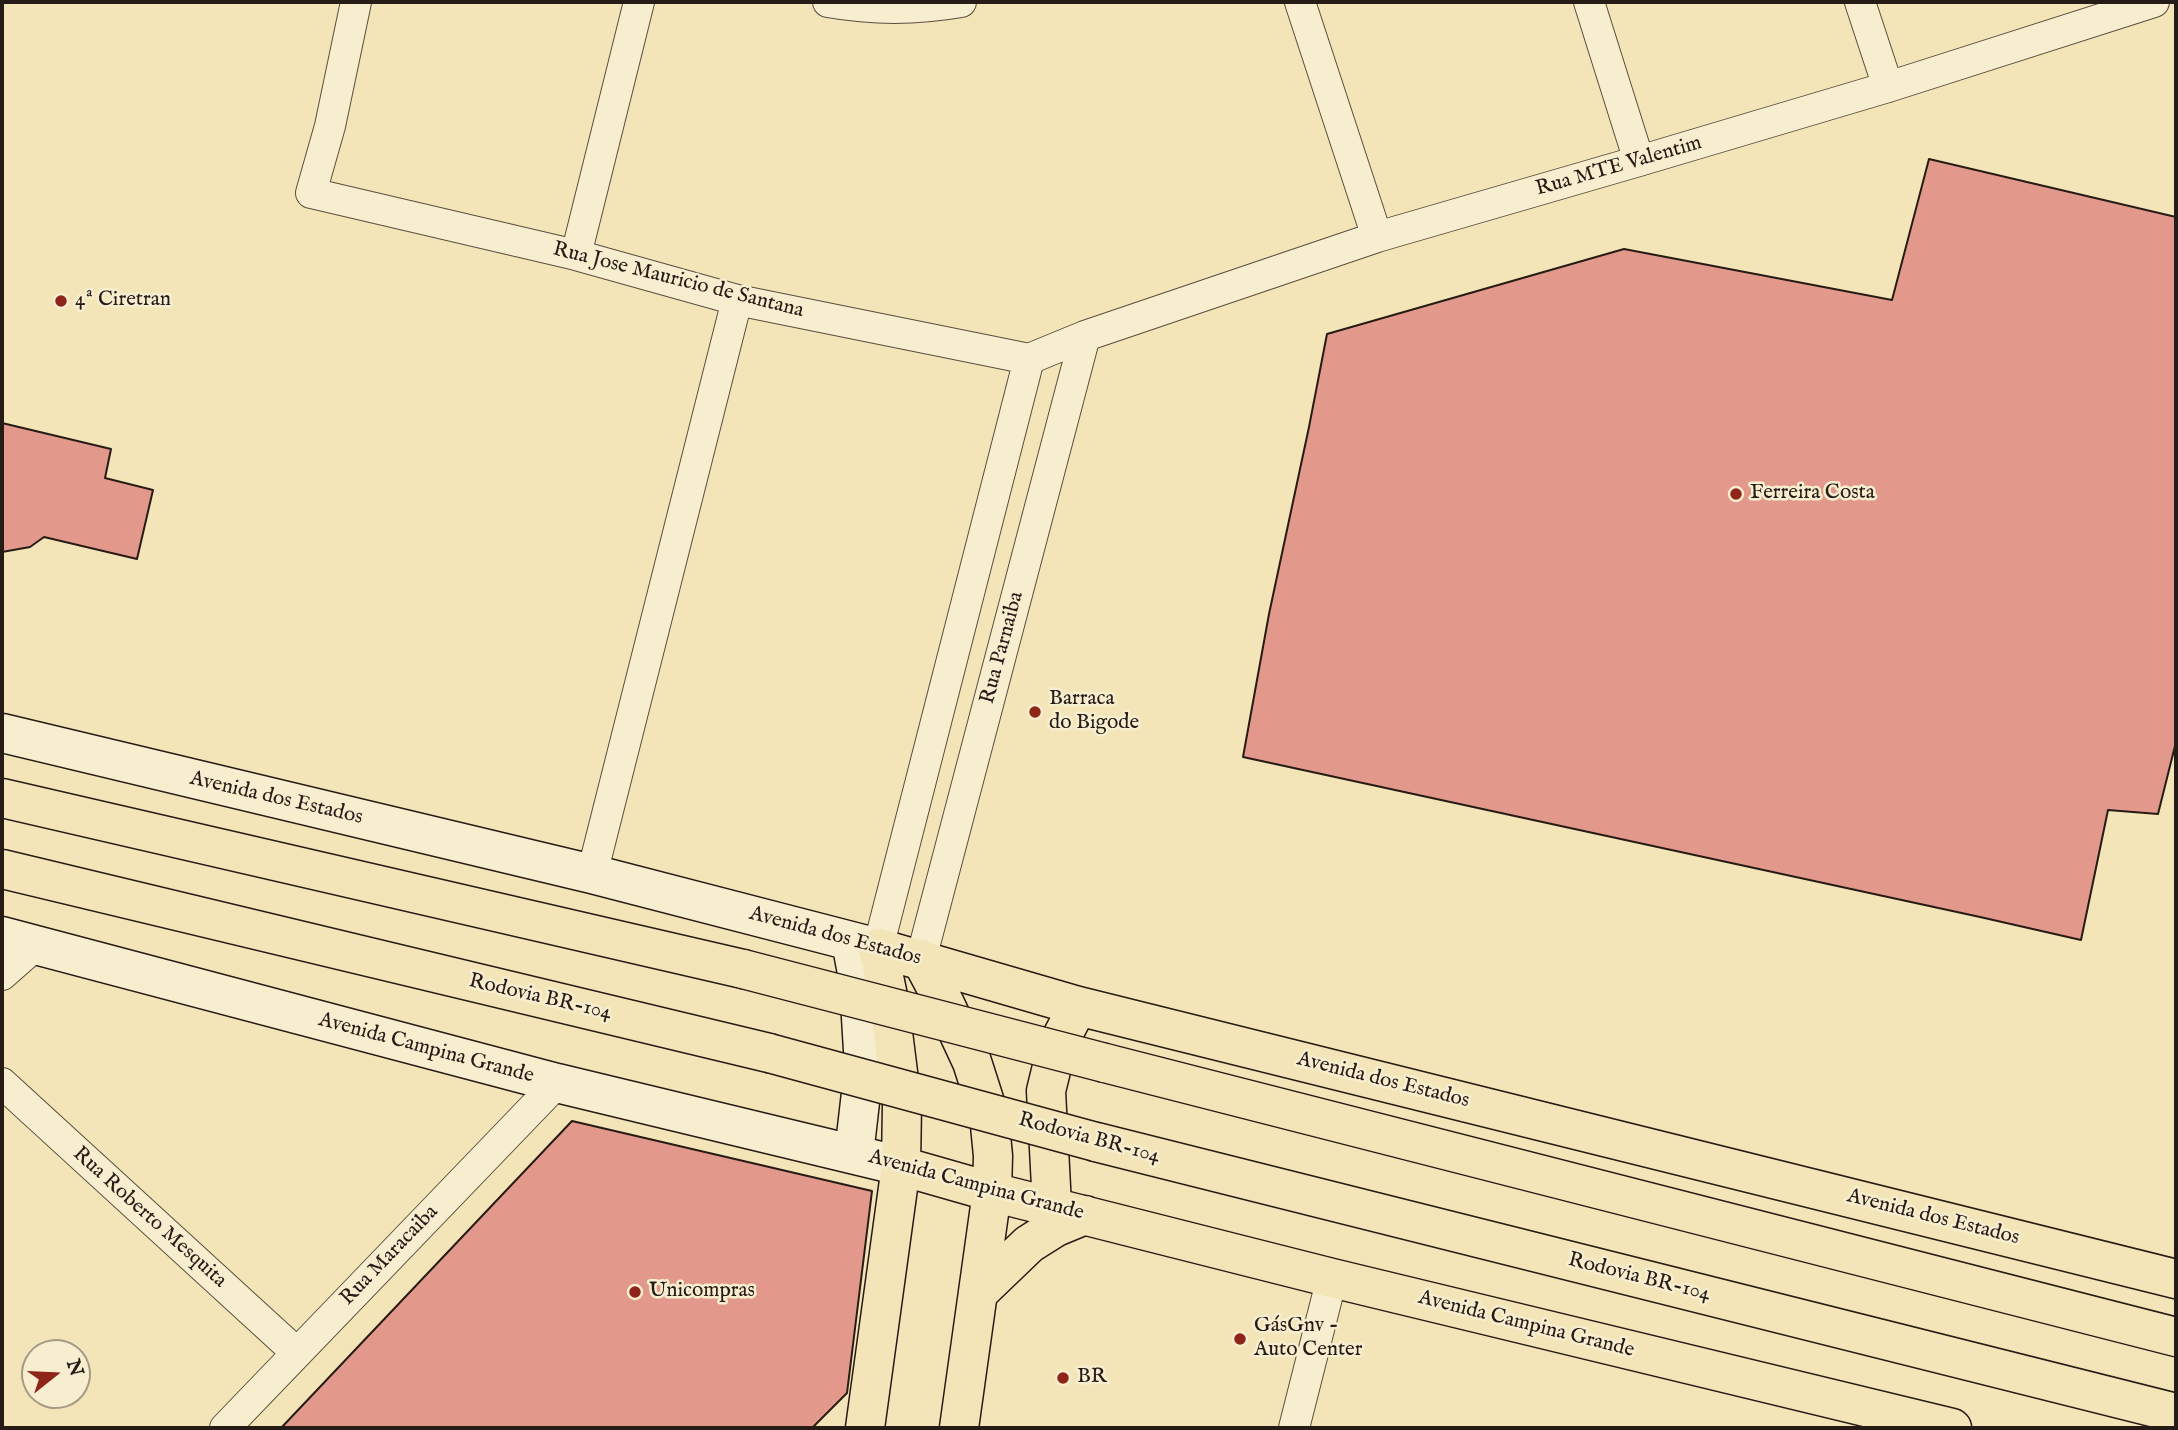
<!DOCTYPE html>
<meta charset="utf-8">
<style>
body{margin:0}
#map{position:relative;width:2178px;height:1430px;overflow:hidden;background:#f3e5b7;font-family:"IM FELL English",serif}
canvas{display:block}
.frame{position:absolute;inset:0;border:4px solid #271b16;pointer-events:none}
.north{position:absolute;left:21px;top:1339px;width:70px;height:70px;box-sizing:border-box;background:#f7eed0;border:2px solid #a49a86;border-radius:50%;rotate:72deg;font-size:19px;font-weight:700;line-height:28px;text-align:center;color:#271b16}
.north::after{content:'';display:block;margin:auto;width:24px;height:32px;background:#8f2418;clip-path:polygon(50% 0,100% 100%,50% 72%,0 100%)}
</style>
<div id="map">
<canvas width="2178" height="1430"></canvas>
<div class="frame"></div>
<div class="north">N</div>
</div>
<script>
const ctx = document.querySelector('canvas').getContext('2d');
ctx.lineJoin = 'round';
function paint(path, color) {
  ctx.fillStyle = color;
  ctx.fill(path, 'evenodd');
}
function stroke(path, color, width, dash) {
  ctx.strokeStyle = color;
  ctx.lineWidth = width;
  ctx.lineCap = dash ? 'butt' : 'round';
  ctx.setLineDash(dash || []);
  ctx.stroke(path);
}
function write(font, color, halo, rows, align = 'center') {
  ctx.font = font + ' "IM FELL English",serif';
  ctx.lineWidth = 5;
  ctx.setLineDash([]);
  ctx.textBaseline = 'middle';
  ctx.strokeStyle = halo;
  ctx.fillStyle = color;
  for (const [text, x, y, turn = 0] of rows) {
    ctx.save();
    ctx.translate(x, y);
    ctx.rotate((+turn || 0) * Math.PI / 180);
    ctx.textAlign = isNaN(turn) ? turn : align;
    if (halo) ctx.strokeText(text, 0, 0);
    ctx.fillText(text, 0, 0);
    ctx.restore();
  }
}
const building = new Path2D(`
 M 1929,159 L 2176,217 L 2176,742 L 2158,814 L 2108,810 L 2081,940 L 1980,917 L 1243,757 L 1269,614 L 1309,427 L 1327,334 L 1624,249 L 1892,300 Z
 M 2,423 L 111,449 L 105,478 L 153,490 L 137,559 L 44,537 L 30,547 L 2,552 Z
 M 572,1121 L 872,1191 L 847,1393 L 812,1428 L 281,1428 Z`);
const minor = new Path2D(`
 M 356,2 L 330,126 L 311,193 L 576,255 L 737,300 L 1029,359 L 1085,336 L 1377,237 L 1639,161 L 1888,87 L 2154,2
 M 828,2 C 873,10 916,10 961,2
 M 1300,2 L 1377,237
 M 1589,2 L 1639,161
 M 1860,2 L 1888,87
 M 576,255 L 639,2
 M 592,874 L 737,300
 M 878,948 L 1029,359
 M 921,959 L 1085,336
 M 2,975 L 36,945
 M 2,1083 L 297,1353
 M 225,1428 L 557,1083
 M 1294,1428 L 1332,1278`);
const secondary = new Path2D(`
 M 2,733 L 592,874 L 878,948
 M 2,936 L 557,1083 L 901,1166
 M 851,941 L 859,984 L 864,1067 L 854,1154`);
const primary = new Path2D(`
 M 921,959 L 945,1004 L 972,1062 L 989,1115 L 993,1156 L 992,1192 L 959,1428
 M 901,1166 L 992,1192 L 1332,1278 L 1952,1428
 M 1052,1206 L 1046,1091 L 1057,1046 L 1078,1006
 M 979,1292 L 1029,1244 L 1056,1227 L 1085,1215
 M 865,1428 L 901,1166 L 902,1104 L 889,1001 L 878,948 L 1078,1006 L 2176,1279`);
const trunk = new Path2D(`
 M 2,798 L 743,969
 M 2,869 L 769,1053
 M 1105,1063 L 2176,1337
 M 1096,1142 L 2176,1413`);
const trunkBridge = new Path2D(`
 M 743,969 L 1105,1063
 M 769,1053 L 1096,1142`);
const markers = [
 [61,301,7,"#8f2418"],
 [1736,494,7,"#8f2418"],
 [1035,712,7,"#8f2418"],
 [635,1292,7,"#8f2418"],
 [1240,1339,7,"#8f2418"],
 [1063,1378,7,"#8f2418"]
];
const streetNames = [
 ["Rua MTE Valentim",1619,167,-16],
 ["Rua Jose Mauricio de Santana",678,281,14],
 ["Rua Parnaiba",1003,648,-75],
 ["Avenida dos Estados",276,799,13],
 ["Avenida dos Estados",835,937,15],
 ["Rodovia BR-104",540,998,13],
 ["Avenida Campina Grande",426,1049,15],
 ["Avenida dos Estados",1383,1081,14],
 ["Rodovia BR-104",1089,1139,15],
 ["Avenida Campina Grande",976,1186,15],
 ["Rua Roberto Mesquita",149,1218,42],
 ["Avenida dos Estados",1933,1218,14],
 ["Rua Maracaiba",390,1256,-46],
 ["Rodovia BR-104",1639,1278,14],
 ["Avenida Campina Grande",1526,1325,14]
];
const poiNames = [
 ["4ª Ciretran",75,301],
 ["Ferreira Costa",1750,494],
 ["Barraca",1049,700],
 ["do Bigode",1049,724],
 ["Unicompras",649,1292],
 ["GásGnv -",1254,1327],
 ["Auto Center",1254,1351],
 ["BR",1077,1378]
];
paint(building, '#e2998b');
stroke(building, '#271b16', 2);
stroke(minor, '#5a4e3e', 32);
stroke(secondary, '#271b16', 41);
stroke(primary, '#271b16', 41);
stroke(trunk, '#271b16', 41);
stroke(minor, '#f7eed0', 30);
stroke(secondary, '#f7eed0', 38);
stroke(primary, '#f3e5b7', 38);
stroke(trunk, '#f3e5b7', 38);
stroke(trunkBridge, '#271b16', 41, []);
stroke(trunkBridge, '#f3e5b7', 38);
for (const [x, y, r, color] of markers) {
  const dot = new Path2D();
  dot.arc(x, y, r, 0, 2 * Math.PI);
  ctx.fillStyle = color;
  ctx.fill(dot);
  stroke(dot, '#f7eed0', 2.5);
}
write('21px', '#271b16', '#f7eed0', streetNames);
write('21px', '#271b16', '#f7eed0', poiNames, 'left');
</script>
